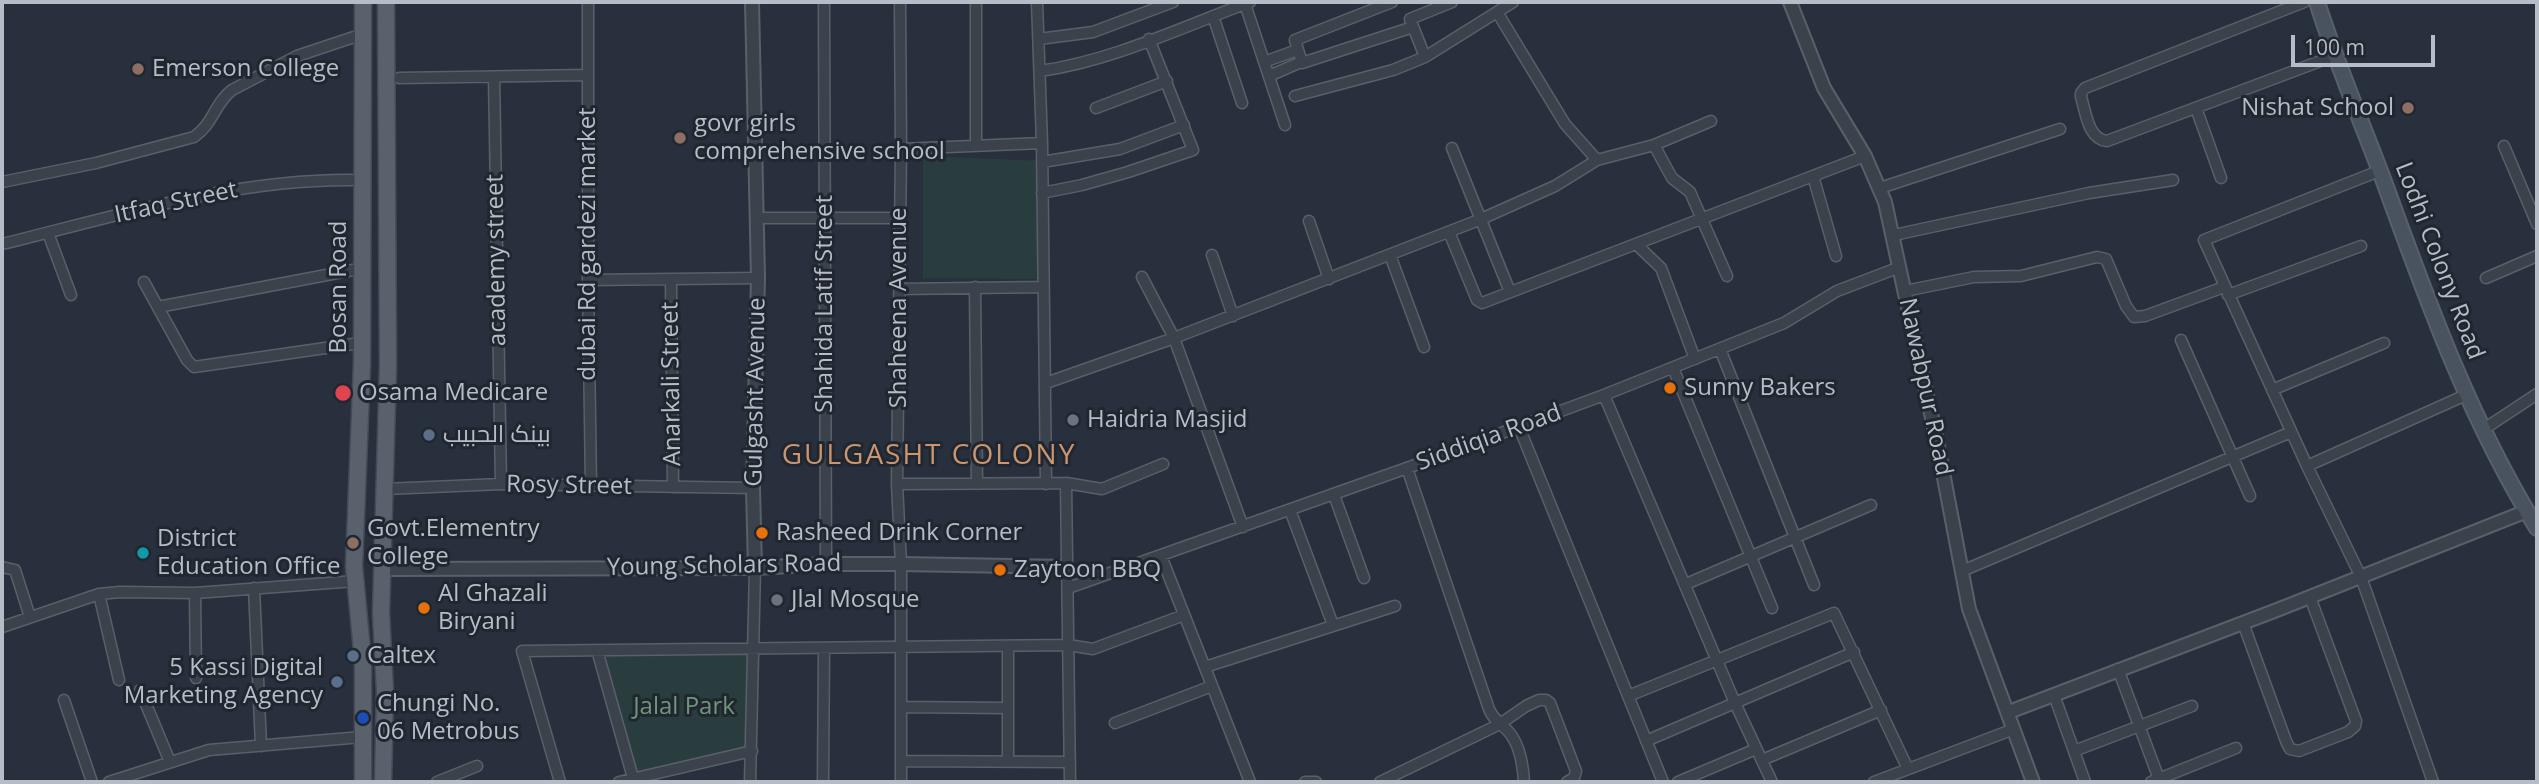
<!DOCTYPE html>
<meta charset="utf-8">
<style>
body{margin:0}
#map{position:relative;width:2539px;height:784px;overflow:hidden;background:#27303c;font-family:"Open Sans",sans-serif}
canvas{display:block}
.frame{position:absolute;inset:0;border:4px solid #b7bdc7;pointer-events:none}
.scale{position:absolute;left:2291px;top:35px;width:144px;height:32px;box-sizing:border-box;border:4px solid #b7bdc7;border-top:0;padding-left:9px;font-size:21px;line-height:24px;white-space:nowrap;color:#b7bdc7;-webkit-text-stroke:5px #202731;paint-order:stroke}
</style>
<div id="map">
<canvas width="2539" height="784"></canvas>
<div class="frame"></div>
<div class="scale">100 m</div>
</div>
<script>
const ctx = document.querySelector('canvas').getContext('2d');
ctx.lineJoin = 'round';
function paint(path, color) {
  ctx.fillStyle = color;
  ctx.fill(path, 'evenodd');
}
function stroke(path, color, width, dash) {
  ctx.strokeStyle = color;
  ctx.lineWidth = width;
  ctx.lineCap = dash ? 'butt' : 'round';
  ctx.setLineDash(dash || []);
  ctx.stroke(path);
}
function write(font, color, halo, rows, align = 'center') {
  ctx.font = font + ' "Open Sans",Cairo,sans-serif';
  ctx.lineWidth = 6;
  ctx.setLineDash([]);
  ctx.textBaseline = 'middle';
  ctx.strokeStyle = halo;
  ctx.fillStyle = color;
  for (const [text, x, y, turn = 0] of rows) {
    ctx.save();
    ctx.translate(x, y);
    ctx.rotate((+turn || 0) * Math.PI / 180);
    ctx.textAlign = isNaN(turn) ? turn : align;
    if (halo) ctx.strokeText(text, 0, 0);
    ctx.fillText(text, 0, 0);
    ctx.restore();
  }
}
const green = new Path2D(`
 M 923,156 L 1045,161 L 1047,279 L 923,278 Z
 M 754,648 L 752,751 L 633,778 L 597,650 Z`);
const minor = new Path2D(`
 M 588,2 L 588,280 L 591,486
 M 824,2 L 826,564
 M 900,2 L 901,149 L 897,484 L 901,564 L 901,782
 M 976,2 L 976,146
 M 1037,2 L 1042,143 L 1046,484
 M 1392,2 L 1295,40 L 1302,63 L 1413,27
 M 2304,2 L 2085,88 L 2081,93 L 2081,97 C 2086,113 2088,139 2107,141 L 2334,56
 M 1245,4 L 1285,125
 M 1497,12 L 1565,124 L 1597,160
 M 1213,16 L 1242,103
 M 1039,39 L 1093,32 L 1173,2
 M 1425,57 L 1410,19 L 1452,2
 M 1264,62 L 1297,50
 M 1040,71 C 1112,61 1182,27 1250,2
 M 1269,76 L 1301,62
 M 494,77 L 501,484
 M 399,78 L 587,75
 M 1295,96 L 1393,70 L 1425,57 L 1513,2
 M 1096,108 L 1167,81
 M 2196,108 L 2221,178
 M 1654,145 L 1672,178 L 1690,192 L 1727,276
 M 2504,146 L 2537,224
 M 1452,148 L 1510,292
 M 901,149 L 1042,143
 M 1042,162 L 1120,149 L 1184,125
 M 2379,171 L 2204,240 L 2307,466 L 2361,577 L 2433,782
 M 1813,176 L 1836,256
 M 2,182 L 96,163 L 194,137 C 214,123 214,104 232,90 L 297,56 L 354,37
 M 1880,188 L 2060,129
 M 1042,193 L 1082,185 L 1128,172 L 1193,150 L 1149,39
 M 757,218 L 899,218
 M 1309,221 L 1329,279
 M 1449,232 L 1477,300 L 1482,303 L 1865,156
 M 48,233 L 71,295
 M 1894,235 L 2089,193 L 2173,180
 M 2,244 C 117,216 233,179 352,180
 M 1636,244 L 1661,268 L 1695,359
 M 1212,255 L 1233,316
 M 1390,255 L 1424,347
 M 1142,277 L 1174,338 L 1243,527
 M 2486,278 L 2537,256
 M 588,280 L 758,278
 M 671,281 L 673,487
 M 144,282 L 187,360 L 194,367 L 353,344
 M 975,287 L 977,484
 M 900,289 L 1043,287
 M 1905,291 L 1974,277 L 2021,276 L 2097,257 L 2106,259 L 2126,306 L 2134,317 L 2145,316 L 2224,287
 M 2228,295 L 2361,246
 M 158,307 L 353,270
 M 2181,340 L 2250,496
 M 1720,349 L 1814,585
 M 1673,368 L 1772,608
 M 1046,383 L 1174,338 L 1479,220 L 1555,186 L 1597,160 L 1654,145 L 1711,121
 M 2272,390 L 2384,343
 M 1604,395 L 1735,703 L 1772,782
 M 1519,427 L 1663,782
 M 2484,429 L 2537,394
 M 2307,466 L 2468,394
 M 1407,468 L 1489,709 C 1493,719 1499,722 1507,730 C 1519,742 1523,765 1524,782
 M 1066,483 L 1070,782
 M 897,484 L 1066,483 L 1102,489 L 1163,464
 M 385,489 L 501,484 L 753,488
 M 1334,495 L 1364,578
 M 1290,510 L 1333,625
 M 1161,556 L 1250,782
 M 2,567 L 15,570 L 30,617
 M 1962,571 L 2291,432
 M 1686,584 L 1871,505
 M 254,588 L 261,746
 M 1068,588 L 1407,468 L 1604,395 L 1784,323 L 1837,291 L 1900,267
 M 195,593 L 196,678
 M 99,594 L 119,680
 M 2243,623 L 2286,741 L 2290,749 L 2299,751 L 2348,732 L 2355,726 L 2356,721 L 2310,597
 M 2,627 L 99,594 L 120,592 L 195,593 L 356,581
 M 597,650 L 633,778
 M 1205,667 L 1395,606
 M 2118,669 L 2159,779
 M 140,690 L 170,762
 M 2054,695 L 2085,782
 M 1628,696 L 1834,613 L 1908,769
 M 64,700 L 92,782
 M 901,707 L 1008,708
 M 1115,723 L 1212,686
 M 1646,741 L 1854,652
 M 2074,751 L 2192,706
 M 1762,760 L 1881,710
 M 901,761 L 1070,762
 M 1008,762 L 1008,646
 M 109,782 L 209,750 L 362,737
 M 437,782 L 477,766
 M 560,782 L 522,651 L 1068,645 L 1093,649 L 1184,615
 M 619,782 L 752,751
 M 750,782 L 755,568
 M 823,782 L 824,648
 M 1305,782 L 1316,782
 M 1380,782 L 1500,724 L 1526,706 L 1539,700 L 1546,700 L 1550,703 L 1576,771 L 1574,778 L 1567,782
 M 1678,782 L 1756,749
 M 1874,782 L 2014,729
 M 2151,782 L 2236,748`);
const tertiary = new Path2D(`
 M 752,2 L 758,278 L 753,488 L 755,568
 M 1790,2 L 1824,88 L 1865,156 L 1885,202 L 1937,441 L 1969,609 L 2033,782
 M 382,569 L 755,568 L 826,564 L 901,564 L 1067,567
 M 2009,712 L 2277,610 L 2527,511`);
const secondary = new Path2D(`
 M 2317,2 C 2337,65 2363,125 2386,187 C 2428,303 2471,422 2537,528`);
const primary = new Path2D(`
 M 363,2 L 362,364 L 354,566 L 363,661 L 363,782
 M 383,782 L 385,692 L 381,613 L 388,365 L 386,2`);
const markers = [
 [138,69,7,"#8d6e63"],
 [2408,108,7,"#8d6e63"],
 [680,138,7,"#8d6e63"],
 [1670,388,7,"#e8710a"],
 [343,393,9,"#e0444e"],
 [1073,420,7,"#6b7280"],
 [429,435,7,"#5c6f8a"],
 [762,533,7,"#e8710a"],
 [353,543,7,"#8d6e63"],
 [143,553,7,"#0f9aa8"],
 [1000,570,7,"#e8710a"],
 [777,600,7,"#6b7280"],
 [424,608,7,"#e8710a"],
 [353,656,7,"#5c6f8a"],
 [337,682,7,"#5c6f8a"],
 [363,718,7,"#1a4fb4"]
];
const poiNames = [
 ["Emerson College",152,69],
 ["Nishat School",2394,108,"right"],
 ["govr girls",694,124],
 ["comprehensive school",694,152],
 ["Sunny Bakers",1684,388],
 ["Osama Medicare",359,393],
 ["Haidria Masjid",1087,420],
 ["بينک الحبيب",443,435],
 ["Govt.Elementry",367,529],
 ["College",367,557],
 ["Rasheed Drink Corner",776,533],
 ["District",157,539],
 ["Education Office",157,567],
 ["Zaytoon BBQ",1014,570],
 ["Al Ghazali",438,594],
 ["Biryani",438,622],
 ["Jlal Mosque",791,600],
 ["Caltex",367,656],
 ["5 Kassi Digital",323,668,"right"],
 ["Marketing Agency",323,696,"right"],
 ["Chungi No.",377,704],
 ["06 Metrobus",377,732]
];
const streetNames = [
 ["Itfaq Street",176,203,-12],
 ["dubai Rd gardezi market",588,244,-90],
 ["academy street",497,260,-91],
 ["Lodhi Colony Road",2439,261,69],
 ["Bosan Road",339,287,-90],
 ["Shahida Latif Street",825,304,-90],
 ["Shaheena Avenue",899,308,-90],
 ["Anarkali Street",672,384,-91],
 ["Nawabpur Road",1925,387,78],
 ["Gulgasht Avenue",756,392,-89],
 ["Siddiqia Road",1489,438,-20],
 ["Rosy Street",569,486,1],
 ["Young Scholars Road",724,566,-1]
];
const parkNames = [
 ["Jalal Park",684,707]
];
const quarterNames = [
 ["GULGASHT COLONY",929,456]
];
paint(green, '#2a3d3e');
stroke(minor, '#59606a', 13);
stroke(tertiary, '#59606a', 16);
stroke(secondary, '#59606a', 18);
stroke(primary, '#444b55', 19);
stroke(minor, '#3b424c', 10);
stroke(tertiary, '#3b424c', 12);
stroke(secondary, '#49525f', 14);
stroke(primary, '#59616c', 16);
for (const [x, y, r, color] of markers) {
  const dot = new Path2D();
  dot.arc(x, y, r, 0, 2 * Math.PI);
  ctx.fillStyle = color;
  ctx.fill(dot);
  stroke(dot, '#202731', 2.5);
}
write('24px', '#b7bdc7', '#202731', poiNames, 'left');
write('24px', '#b7bdc7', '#202731', streetNames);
write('24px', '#709678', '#202731', parkNames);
ctx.letterSpacing = '2px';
write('28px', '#ca956f', '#202731', quarterNames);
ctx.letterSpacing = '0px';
</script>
